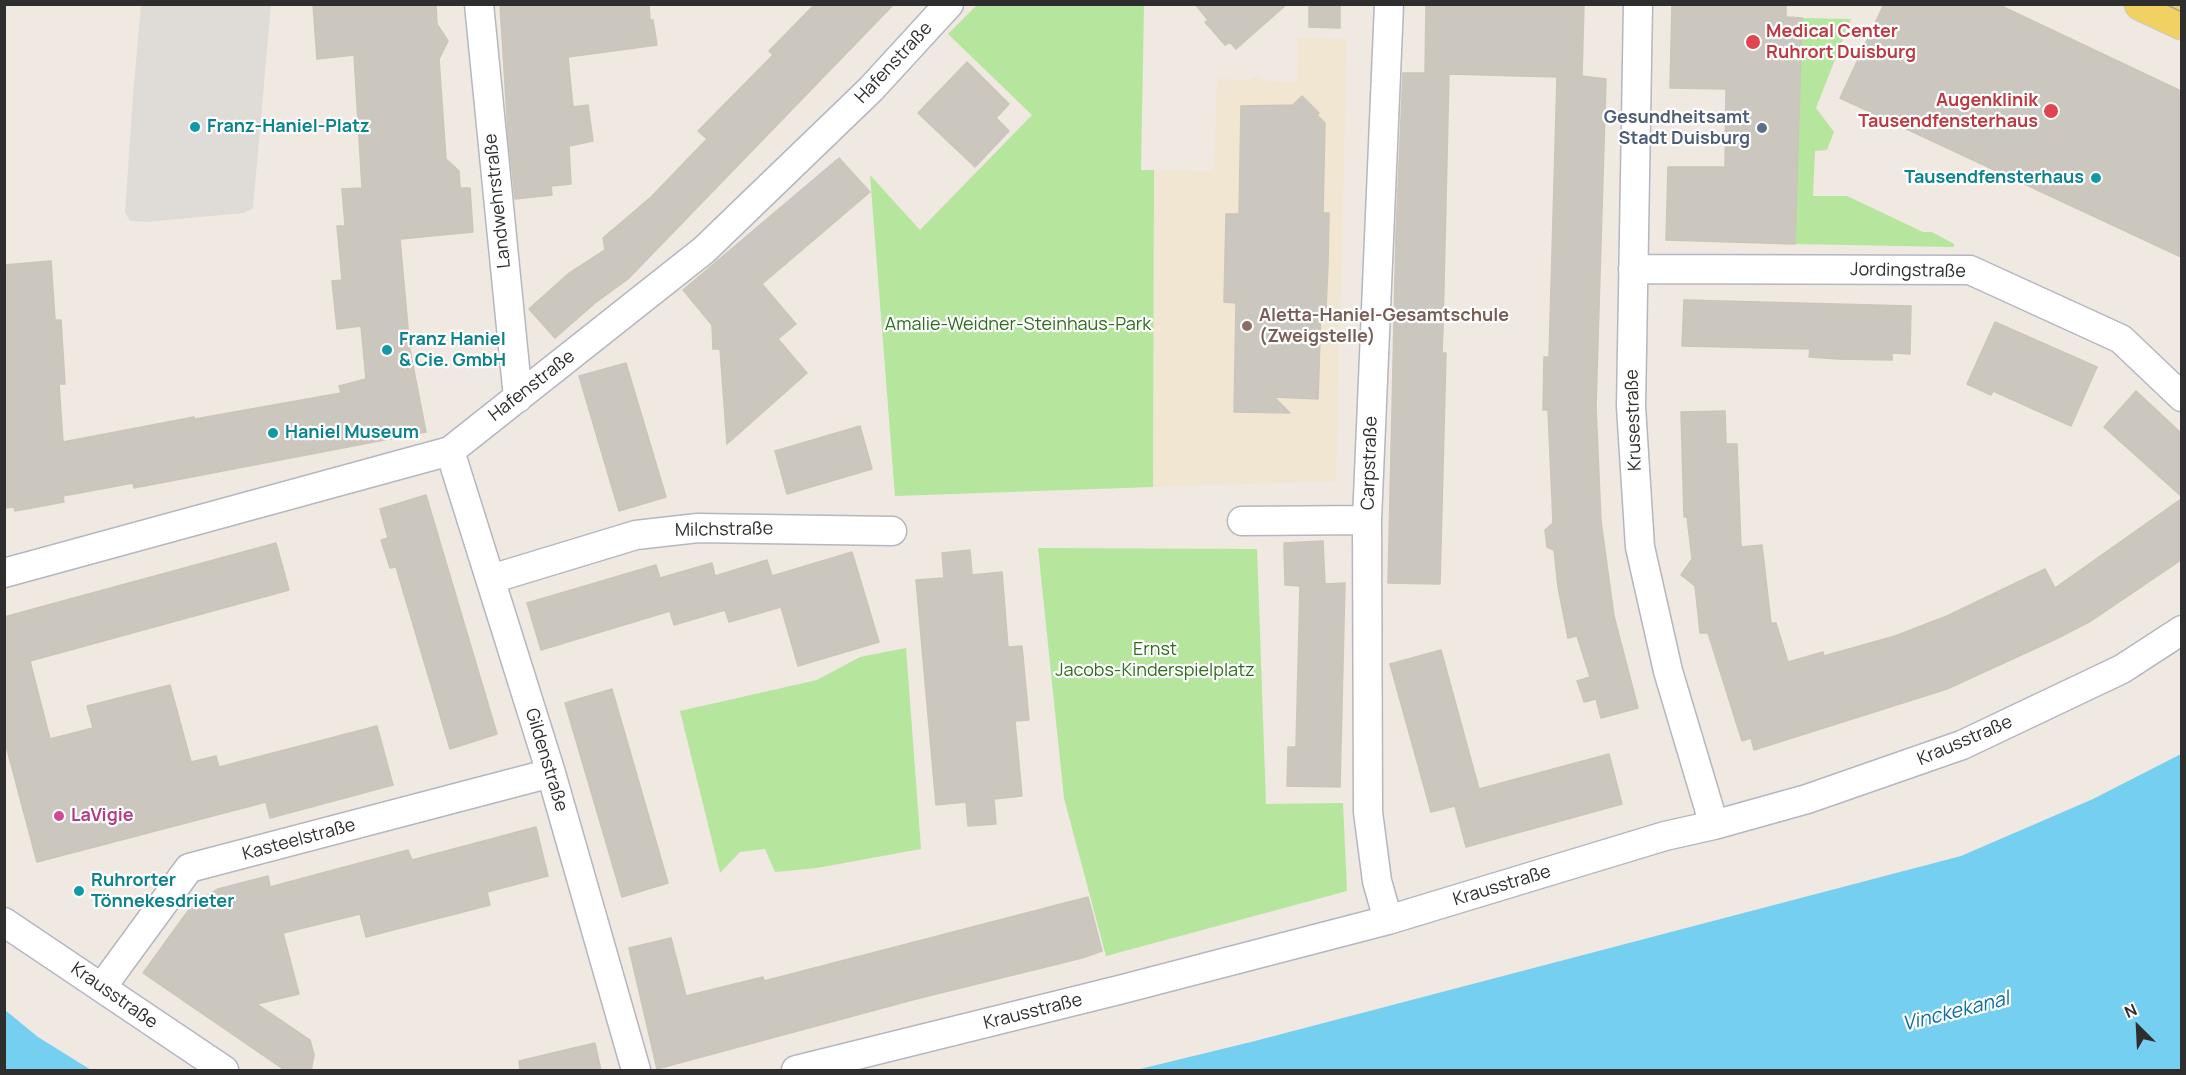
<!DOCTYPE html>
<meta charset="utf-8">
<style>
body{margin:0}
#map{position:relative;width:2186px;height:1075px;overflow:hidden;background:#efe9e1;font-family:Manrope,sans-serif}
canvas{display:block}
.frame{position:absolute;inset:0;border:6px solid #2e2e2e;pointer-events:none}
.north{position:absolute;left:2108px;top:997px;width:60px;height:60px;-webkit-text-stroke:4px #fff;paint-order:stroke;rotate:336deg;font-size:16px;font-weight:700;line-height:24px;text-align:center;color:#2e2e2e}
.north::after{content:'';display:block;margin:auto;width:21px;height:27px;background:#2e2e2e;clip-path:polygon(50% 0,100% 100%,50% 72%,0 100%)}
</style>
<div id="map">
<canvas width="2186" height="1075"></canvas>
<div class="frame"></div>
<div class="north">N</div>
</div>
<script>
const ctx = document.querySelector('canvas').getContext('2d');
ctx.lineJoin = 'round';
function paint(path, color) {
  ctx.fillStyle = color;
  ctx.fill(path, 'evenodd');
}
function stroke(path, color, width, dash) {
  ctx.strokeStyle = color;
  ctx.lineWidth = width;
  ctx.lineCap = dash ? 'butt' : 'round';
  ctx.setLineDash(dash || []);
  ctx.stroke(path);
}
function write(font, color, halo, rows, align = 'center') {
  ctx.font = font + ' Manrope,sans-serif';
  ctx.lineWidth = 4.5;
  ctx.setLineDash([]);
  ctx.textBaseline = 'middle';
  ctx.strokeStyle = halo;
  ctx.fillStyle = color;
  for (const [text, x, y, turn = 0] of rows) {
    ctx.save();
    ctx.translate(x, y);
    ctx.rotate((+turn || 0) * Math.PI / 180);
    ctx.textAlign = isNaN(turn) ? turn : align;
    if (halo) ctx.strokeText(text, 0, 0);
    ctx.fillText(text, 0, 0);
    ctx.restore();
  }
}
const education = new Path2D(`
 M 1298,38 L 1347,39 L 1336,481 L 1153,487 L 1154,170 L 1214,171 L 1217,79 L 1248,80 L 1257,76 L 1266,81 L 1297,82 Z`);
const green = new Path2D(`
 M 977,5 L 1144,5 L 1141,170 L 1154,170 L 1153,487 L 895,496 L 870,175 L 920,230 L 1032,115 L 948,34 Z
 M 1802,18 L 1851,19 L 1816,108 L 1834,132 L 1827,150 L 1815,151 L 1813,196 L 1847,196 L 1923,232 L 1932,232 L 1954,244 L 1954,247 L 1795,244 Z
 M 1038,548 L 1257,549 L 1266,804 L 1343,803 L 1347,891 L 1106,956 L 1064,798 Z
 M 906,648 L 921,849 L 817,868 L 775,872 L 765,849 L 740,852 L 720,873 L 680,711 L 817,680 L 860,657 Z`);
const plaza = new Path2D(`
 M 141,5 L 271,5 L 253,208 L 244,213 L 146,222 L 130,221 L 125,213 L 133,95 Z`);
const water = new Path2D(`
 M 2181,754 L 2181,1070 L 1136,1070 L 1255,1041 L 1961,856 L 2093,799 Z
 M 5,1010 L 38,1037 L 91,1070 L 5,1070 Z`);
const building = new Path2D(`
 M 313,4 L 436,4 L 437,24 L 448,41 L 439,59 L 446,159 L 459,171 L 460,188 L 470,188 L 473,232 L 400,239 L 410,350 L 426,432 L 134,488 L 133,483 L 63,496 L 64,502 L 15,511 L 14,507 L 4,508 L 4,265 L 51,261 L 55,320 L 61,320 L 65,384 L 59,384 L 63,442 L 194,417 L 195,419 L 341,393 L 339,386 L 366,379 L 361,326 L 337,329 L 332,281 L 342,280 L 337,226 L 345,226 L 342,189 L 362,188 L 354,55 L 317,59 Z
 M 500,4 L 649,4 L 650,20 L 653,20 L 657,45 L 568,57 L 573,107 L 588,105 L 593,141 L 569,146 L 571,184 L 551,186 L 552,195 L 515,199 L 508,133 Z
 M 815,4 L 894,4 L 628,279 L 595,303 L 555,338 L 529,309 L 568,274 L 605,250 L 603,238 L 651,197 L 707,139 L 698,131 L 773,55 L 769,51 Z
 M 1195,4 L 1287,4 L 1236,49 L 1230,42 L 1225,45 L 1205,22 L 1208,20 Z
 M 1309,4 L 1340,4 L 1340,28 L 1309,27 Z
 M 1426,4 L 1584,4 L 1582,76 L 1606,79 L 1596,407 L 1601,521 L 1614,616 L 1638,708 L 1601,718 L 1596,699 L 1584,702 L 1581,692 L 1577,681 L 1590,677 L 1577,636 L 1568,638 L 1558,587 L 1554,550 L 1547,547 L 1545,530 L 1553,523 L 1548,410 L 1543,410 L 1544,357 L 1549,357 L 1557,77 L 1449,74 L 1443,328 L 1442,353 L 1446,353 L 1440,584 L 1388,583 L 1396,234 L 1403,73 L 1425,73 Z
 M 1672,4 L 1786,4 L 1786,17 L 1802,18 L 1795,244 L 1666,240 L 1668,167 L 1725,167 L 1726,89 L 1670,88 Z
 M 1884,4 L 1997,4 L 2181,91 L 2181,257 L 1840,98 Z
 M 967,62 L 1009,104 L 996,118 L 1009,131 L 975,167 L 918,113 Z
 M 1302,96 L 1319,113 L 1317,115 L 1325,123 L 1323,213 L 1329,213 L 1328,264 L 1326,308 L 1321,308 L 1318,399 L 1274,397 L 1290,413 L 1234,412 L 1236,303 L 1224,302 L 1226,214 L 1239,214 L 1241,106 L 1293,105 Z
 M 839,158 L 870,192 L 762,284 L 796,324 L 778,339 L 807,373 L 727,444 L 720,349 L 713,349 L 712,325 L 683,290 Z
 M 1684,300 L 1911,306 L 1910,354 L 1892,353 L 1892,360 L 1838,359 L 1809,357 L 1810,349 L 1682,346 Z
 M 1995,322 L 2097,367 L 2071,426 L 1993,391 L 1991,395 L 1967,384 Z
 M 626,363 L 666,497 L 619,511 L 579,376 Z
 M 2136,391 L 2181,433 L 2181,496 L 2104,427 Z
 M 1725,411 L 1726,444 L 1737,444 L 1741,547 L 1762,545 L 1771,623 L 1776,623 L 1788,662 L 1823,652 L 1824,656 L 1895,636 L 1947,616 L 2045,569 L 2055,588 L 2181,499 L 2181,560 L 2091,621 L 2056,639 L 1947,689 L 1754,750 L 1751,738 L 1742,741 L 1708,633 L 1700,633 L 1695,586 L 1681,575 L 1692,559 L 1687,517 L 1684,517 L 1681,412 Z
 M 860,426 L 872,469 L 787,494 L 775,451 Z
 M 426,495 L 497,734 L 450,749 L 396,567 L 390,568 L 381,540 L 388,538 L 380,509 Z
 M 1323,541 L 1325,584 L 1345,583 L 1340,787 L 1287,786 L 1288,747 L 1296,747 L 1300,586 L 1285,585 L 1284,543 Z
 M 276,543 L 289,590 L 30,661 L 50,739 L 93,728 L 87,706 L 170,685 L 191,762 L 216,756 L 219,767 L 377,726 L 393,785 L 270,818 L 266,802 L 37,862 L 4,738 L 4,617 Z
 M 970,550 L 972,575 L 1002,572 L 1008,647 L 1022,646 L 1029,720 L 1015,721 L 1022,796 L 994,799 L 996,824 L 968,826 L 966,802 L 936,805 L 916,580 L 944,578 L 942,553 Z
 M 852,552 L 879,642 L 798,666 L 781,607 L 729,622 L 725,610 L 674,625 L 670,611 L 541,650 L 527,603 L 656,565 L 660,578 L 712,563 L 715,576 L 767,560 L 772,576 Z
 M 1441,650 L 1479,789 L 1609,754 L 1622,804 L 1466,847 L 1455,806 L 1431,812 L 1390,664 Z
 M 612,689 L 668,883 L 622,897 L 565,703 Z
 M 536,827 L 548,876 L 487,892 L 490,905 L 366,937 L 360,914 L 283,933 L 299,994 L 257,1004 L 310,1040 L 314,1055 L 311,1071 L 286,1071 L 143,973 L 193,904 L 218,889 L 268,876 L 270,887 L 408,850 L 412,860 Z
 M 1088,897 L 1102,951 L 1082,958 L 916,999 L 657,1069 L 629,948 L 671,938 L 686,996 L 763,977 L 764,981 Z
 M 595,1043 L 601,1071 L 520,1071 L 519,1061 Z`);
const minor = new Path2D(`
 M 479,4 L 518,398
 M 1638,4 L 1631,407 L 1640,547 L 1668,671 L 1714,825
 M 1633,269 L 1970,270 L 2121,339 L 2182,397
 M 450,451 L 551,773 L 636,1070
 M 1242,521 L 1367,520
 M 4,573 L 450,451 L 704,250 L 871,89 L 949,4
 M 491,579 L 636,535 L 698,528 L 892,531
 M 1388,920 L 1377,881 L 1368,812 L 1367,520 L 1389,4
 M 4,922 L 224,1070
 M 102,987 L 189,868 L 551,773
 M 796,1070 L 1119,990 L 1388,920 L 1665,836 L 1714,825 L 1807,799 L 1962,745 L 2122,669 L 2182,630`);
const major = new Path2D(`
 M 2141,4 L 2182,23`);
const tram = new Path2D(`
 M 2165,4 L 2182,12`);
const markers = [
 [1753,42,8,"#e0444e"],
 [2051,111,8,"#e0444e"],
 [195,127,6,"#0f9aa8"],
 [1762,128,6,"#5c6f8a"],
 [2096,178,6,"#0f9aa8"],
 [1247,326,6,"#8d6e63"],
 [387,350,6,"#0f9aa8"],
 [273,433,6,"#0f9aa8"],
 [59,816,6,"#d1479c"],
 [79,891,6,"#0f9aa8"]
];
const healthNames = [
 ["Medical Center",1766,32],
 ["Ruhrort Duisburg",1766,53],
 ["Augenklinik",2038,101,"right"],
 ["Tausendfensterhaus",2038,122,"right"]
];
const streetNames = [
 ["Hafenstraße",894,63,-47],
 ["Landwehrstraße",498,201,-96],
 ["Jordingstraße",1908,271,1],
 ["Hafenstraße",532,386,-38],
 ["Krusestraße",1634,420,-92],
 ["Carpstraße",1370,463,-88],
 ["Milchstraße",724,530,-1],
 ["Krausstraße",1965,741,-23],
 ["Gildenstraße",546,760,73],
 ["Kasteelstraße",299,840,-15],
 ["Krausstraße",1502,886,-17],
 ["Krausstraße",114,996,35],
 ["Krausstraße",1033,1012,-14]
];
const serviceNames = [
 ["Gesundheitsamt",1750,118],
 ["Stadt Duisburg",1750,139]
];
const cultureNames = [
 ["Franz-Haniel-Platz",207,127],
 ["Tausendfensterhaus",2084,178,"right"],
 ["Franz Haniel",399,340],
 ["& Cie. GmbH",399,361],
 ["Haniel Museum",285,433],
 ["Ruhrorter",91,881],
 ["Tönnekesdrieter",91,902]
];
const educationNames = [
 ["Aletta-Haniel-Gesamtschule",1259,316],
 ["(Zweigstelle)",1259,337]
];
const parkNames = [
 ["Amalie-Weidner-Steinhaus-Park",1018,325],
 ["Ernst",1155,650],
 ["Jacobs-Kinderspielplatz",1155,671]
];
const hotelNames = [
 ["LaVigie",71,816]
];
const waterNames = [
 ["Vinckekanal",1956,1012,-14]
];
paint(education, '#f0e6d1');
paint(green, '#b6e59e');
paint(plaza, '#dfdcd8');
paint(water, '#75cff0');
paint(building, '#cbc7bf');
stroke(building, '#cbc5ba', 1.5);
stroke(minor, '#b4b7c1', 31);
stroke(major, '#c9c9c9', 35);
stroke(minor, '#fff', 28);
stroke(major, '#f2d163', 33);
stroke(tram, '#a3a6b8', 1.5);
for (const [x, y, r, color] of markers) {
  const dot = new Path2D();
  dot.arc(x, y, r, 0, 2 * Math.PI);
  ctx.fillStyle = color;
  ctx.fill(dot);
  stroke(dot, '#fff', 2);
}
write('bold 18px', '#be3a42', '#fff', healthNames, 'left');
write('18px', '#2e2e2e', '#fff', streetNames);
write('bold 18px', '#4e5e75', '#fff', serviceNames, 'right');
write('bold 18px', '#0d838f', '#fff', cultureNames, 'left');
write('bold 18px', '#785e54', '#fff', educationNames, 'left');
write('18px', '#2c6e1b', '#fff', parkNames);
write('bold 18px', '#b23c85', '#fff', hotelNames, 'left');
write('italic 20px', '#0d6fa3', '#fff', waterNames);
</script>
